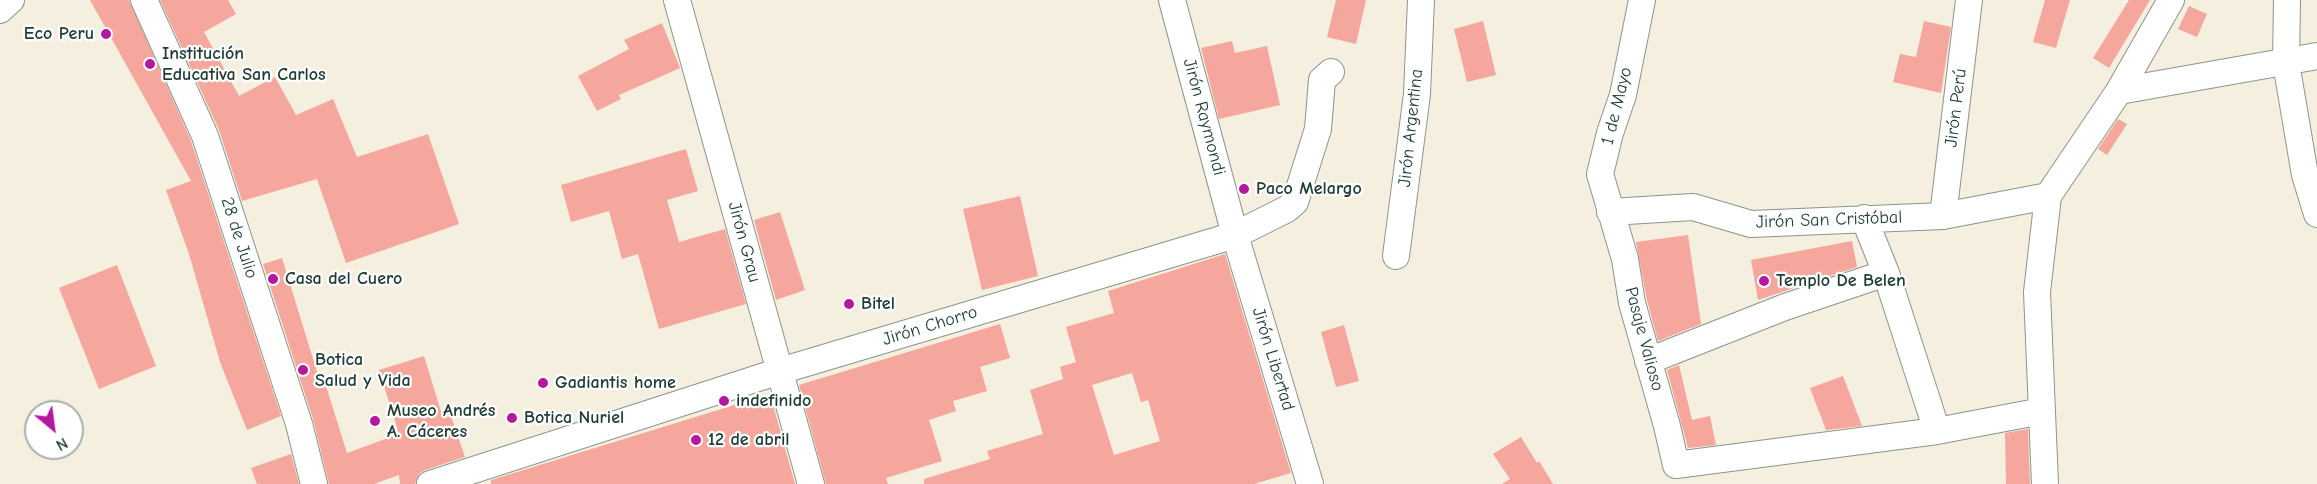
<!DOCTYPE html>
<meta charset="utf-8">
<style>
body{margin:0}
#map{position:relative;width:2317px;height:484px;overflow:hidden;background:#f4efde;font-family:"Comic Neue",sans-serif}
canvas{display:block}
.north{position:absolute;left:24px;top:400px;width:60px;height:60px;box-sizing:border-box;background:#fff;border:2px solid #a5b1ae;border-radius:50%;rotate:151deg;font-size:16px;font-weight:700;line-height:24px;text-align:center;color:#1f3d34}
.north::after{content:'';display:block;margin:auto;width:21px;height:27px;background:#b5179e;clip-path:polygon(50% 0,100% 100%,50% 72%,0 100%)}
</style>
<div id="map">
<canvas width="2317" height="484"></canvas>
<div class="north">N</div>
</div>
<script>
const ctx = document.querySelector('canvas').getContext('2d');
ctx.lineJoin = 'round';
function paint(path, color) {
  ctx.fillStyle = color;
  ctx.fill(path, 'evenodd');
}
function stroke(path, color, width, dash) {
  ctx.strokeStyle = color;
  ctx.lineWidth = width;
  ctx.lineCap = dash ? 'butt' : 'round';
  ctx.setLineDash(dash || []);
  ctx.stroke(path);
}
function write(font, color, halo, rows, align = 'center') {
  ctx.font = font + ' "Comic Neue",sans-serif';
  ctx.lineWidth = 4.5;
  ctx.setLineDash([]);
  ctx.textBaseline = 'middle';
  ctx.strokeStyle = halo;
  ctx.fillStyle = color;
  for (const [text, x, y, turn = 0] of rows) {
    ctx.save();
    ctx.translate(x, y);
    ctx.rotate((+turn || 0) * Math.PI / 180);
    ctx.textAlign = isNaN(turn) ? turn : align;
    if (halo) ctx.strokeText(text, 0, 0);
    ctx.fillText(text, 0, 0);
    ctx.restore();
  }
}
const building = new Path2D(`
 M 90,0 L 129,0 L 191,141 L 281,416 L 247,430 L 220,362 L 189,254 L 166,190 L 191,181 Z
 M 160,0 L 228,0 L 236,14 L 204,32 L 239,96 L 275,77 L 296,115 L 333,99 L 357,157 L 428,134 L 459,224 L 346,263 L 317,179 L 242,201 L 219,130 Z
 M 1336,0 L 1366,0 L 1356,44 L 1327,37 Z
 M 2045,0 L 2070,0 L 2056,48 L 2033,42 Z
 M 2129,0 L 2150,0 L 2109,68 L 2093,58 Z
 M 2189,6 L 2207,14 L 2197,37 L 2178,29 Z
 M 1483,21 L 1496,75 L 1467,82 L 1454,29 Z
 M 1924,21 L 1951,27 L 1941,93 L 1893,82 L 1900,54 L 1916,57 Z
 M 662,23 L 680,68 L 619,95 L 621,99 L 597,111 L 578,76 L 629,49 L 624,40 Z
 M 1232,41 L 1235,53 L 1267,46 L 1280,105 L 1219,119 L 1201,48 Z
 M 2118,119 L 2127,124 L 2107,155 L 2098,149 Z
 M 686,149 L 698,191 L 667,200 L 679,242 L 725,229 L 746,304 L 659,329 L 638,254 L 622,259 L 609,211 L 571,222 L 561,185 Z
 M 1020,196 L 1038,276 L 982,290 L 963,209 Z
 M 780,212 L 805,290 L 776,300 L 754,220 Z
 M 1688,235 L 1701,324 L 1658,341 L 1647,300 L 1636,242 Z
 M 1852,241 L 1857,267 L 1758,300 L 1751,260 Z
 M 1225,254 L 1291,473 L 1254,484 L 924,484 L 924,479 L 990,459 L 987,451 L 1043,434 L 1030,390 L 1063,379 L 1060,367 L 1076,362 L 1066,327 L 1114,313 L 1108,291 ZM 1132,373 L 1141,402 L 1148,400 L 1160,441 L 1114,455 L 1092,385 Z
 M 282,258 L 322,388 L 326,386 L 347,453 L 399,434 L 379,370 L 424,356 L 443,418 L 451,416 L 465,457 L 425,470 L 419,474 L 415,484 L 400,484 L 399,475 L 374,484 L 329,484 L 313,419 L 263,264 Z
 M 117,265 L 156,366 L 99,389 L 59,288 Z
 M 1000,324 L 1010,358 L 980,367 L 987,391 L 953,401 L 956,411 L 929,420 L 942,461 L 886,478 L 888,484 L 826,484 L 799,385 Z
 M 1344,325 L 1359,381 L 1336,387 L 1321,332 Z
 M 1679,365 L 1692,420 L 1710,416 L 1716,445 L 1688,448 L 1667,370 Z
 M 1843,376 L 1862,426 L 1826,430 L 1810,388 Z
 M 770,394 L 795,484 L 491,484 L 491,480 Z
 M 2028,429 L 2030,484 L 2006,484 L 2005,433 Z
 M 1521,437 L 1537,463 L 1539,461 L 1553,484 L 1502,484 L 1510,479 L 1493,454 Z
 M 291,454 L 299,484 L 257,484 L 251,468 Z`);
const minor = new Path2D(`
 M 144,0 L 205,136 L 299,424 L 314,484
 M 677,0 L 811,484
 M 1172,0 L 1235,235 L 1310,484
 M 1642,0 L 1623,95 L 1610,133 L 1600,174 L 1625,259 L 1632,303 L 1667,426 L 1676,465 L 1937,431 L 2042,411
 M 2287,0 L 2286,63 L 2305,175 L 2317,214
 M 0,10 L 11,0
 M 2119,91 L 2317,56
 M 1610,212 L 1693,207 L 1751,224 L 1943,216 L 2048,196
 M 1943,216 L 1969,0
 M 1864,218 L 1886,273 L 1937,431
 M 1396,256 L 1417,94 L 1421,0
 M 1648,361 L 1785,307 L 1886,273
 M 430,484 L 780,371 L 1235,235 L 1287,209 L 1295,202 L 1318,129 L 1322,80 L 1331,72
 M 2045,484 L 2037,292 L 2048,196 L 2119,91 L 2171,0`);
const markers = [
 [106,34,6,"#b5179e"],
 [150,64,6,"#b5179e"],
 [1244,189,6,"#b5179e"],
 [273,279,6,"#b5179e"],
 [1764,281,6,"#b5179e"],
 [849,304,6,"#b5179e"],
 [303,370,6,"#b5179e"],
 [543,383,6,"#b5179e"],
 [724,401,6,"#b5179e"],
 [512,418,6,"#b5179e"],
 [375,421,6,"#b5179e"],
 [696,440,6,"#b5179e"]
];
const poiNames = [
 ["Eco Peru",94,34,"right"],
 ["Institución",162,54],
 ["Educativa San Carlos",162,75],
 ["Paco Melargo",1256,189],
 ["Casa del Cuero",285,279],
 ["Templo De Belen",1776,281],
 ["Bitel",861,304],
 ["Botica",315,360],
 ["Salud y Vida",315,381],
 ["Gadiantis home",555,383],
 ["indefinido",736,401],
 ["Museo Andrés",387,411],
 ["A. Cáceres",387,432],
 ["Botica Nuriel",524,418],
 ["12 de abril",708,440]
];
const streetNames = [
 ["1 de Mayo",1617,106,-76],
 ["Jirón Perú",1956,108,-83],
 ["Jirón Raymondi",1204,117,75],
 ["Jirón Argentina",1411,128,-84],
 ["Jirón San Cristóbal",1829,220,-2],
 ["28 de Julio",239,238,72],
 ["Jirón Grau",744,242,75],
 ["Jirón Chorro",930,326,-17],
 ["Pasaje Valioso",1644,339,75],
 ["Jirón Libertad",1273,359,73]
];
paint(building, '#f6a79d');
stroke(minor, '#8a9689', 28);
stroke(minor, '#fff', 26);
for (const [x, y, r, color] of markers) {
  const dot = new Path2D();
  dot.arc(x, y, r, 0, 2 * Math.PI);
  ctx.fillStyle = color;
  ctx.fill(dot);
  stroke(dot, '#fff', 2);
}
write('bold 18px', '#1f3d34', '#fff', poiNames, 'left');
write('18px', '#1f3d34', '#fff', streetNames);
</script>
